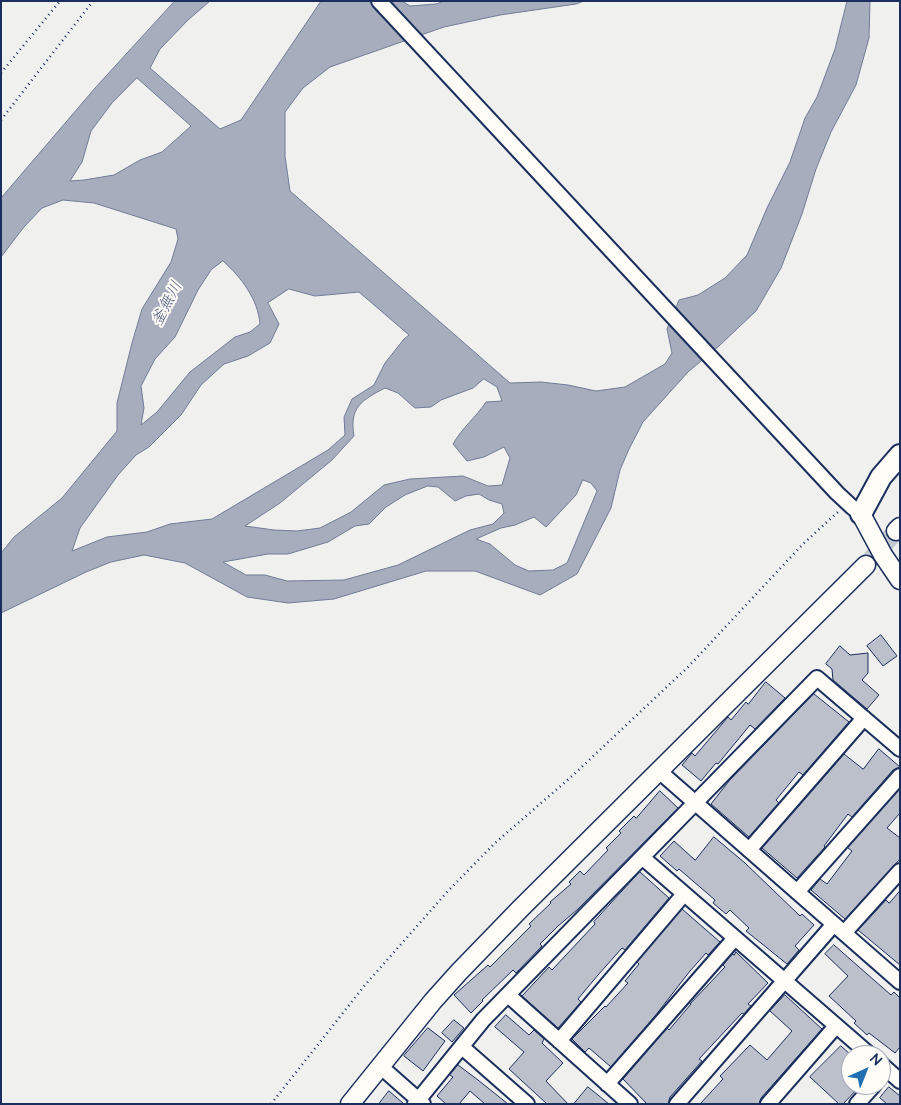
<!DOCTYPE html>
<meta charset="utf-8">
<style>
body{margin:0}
#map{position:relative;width:901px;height:1105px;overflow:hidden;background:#f0f0ee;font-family:"Architects Daughter",sans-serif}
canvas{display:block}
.frame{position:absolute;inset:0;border:2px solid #1b2f5e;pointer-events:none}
.north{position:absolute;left:841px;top:1045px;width:50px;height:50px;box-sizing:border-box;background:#fdfcf7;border:1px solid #a3aaba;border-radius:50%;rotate:44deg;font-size:14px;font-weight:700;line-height:20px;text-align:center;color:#1b2f5e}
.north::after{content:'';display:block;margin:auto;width:18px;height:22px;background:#1f6fb2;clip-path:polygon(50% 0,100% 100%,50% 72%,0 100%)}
</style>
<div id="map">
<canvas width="901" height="1105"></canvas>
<div class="frame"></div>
<div class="north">N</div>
</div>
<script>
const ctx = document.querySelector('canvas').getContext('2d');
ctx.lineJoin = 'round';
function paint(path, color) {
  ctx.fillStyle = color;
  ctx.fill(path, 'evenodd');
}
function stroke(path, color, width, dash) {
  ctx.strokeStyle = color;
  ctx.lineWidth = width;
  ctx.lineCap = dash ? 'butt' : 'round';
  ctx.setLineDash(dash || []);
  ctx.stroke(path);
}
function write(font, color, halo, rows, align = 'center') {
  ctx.font = font + ' "Architects Daughter","Klee One",sans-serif';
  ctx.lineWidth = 4;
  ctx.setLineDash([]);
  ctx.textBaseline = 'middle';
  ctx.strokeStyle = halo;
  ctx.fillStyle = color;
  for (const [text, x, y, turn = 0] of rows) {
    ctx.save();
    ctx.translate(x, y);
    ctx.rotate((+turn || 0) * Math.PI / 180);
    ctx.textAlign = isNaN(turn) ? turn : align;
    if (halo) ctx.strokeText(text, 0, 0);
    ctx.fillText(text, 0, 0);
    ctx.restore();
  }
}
const water = new Path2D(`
 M 175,1 L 210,1 L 188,20 L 160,49 L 150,68 L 220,129 L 241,120 L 321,1 L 402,1 L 410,6 L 436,4 L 444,1 L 584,1 L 576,4 L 500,15 L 444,27 L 330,67 L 303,88 L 285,112 L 285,156 L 290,191 L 510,383 L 541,382 L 568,385 L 596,391 L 625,387 L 665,364 L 672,353 L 667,329 L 679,300 L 698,295 L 725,278 L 747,255 L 767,208 L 790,162 L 805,118 L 817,97 L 835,49 L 847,1 L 870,1 L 869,38 L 856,85 L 831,132 L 816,169 L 802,214 L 781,268 L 756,311 L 719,346 L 688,372 L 643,422 L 629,449 L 620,470 L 611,508 L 577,574 L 540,595 L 475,571 L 426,571 L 334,599 L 288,603 L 247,597 L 185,563 L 144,555 L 111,562 L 86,572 L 1,613 L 1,553 L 14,537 L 62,498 L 117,431 L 117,403 L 132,343 L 142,309 L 171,262 L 178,239 L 176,229 L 94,203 L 63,200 L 42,208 L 24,227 L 1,257 L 1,198 L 96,87 ZM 137,78 L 191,126 L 162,152 L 140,160 L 114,175 L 84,180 L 70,181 L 82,162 L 91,131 L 112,103 ZM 223,261 C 241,277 258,299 260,324 L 250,332 L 235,337 L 190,372 L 157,412 L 141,425 L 144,408 L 141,386 L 155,359 L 175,337 L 198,290 L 211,270 ZM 289,289 L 315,296 L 359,292 L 409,335 L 404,339 L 385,363 L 374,385 L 352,399 L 344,417 L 345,435 L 328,450 L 212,519 L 170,524 L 147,532 L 107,537 L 72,551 L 80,528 L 118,475 L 136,455 L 149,447 L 181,415 L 201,385 L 224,364 L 248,356 L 270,343 L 279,324 L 268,303 ZM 484,379 L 497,387 L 502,401 L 486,402 C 476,417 462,428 453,444 L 467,461 L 484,457 L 504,447 L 510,458 L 502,485 L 488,486 L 463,476 L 410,479 L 384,485 L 351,512 L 320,528 L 297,531 L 274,530 L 245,526 L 280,503 L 332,460 L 354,436 C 349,407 362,400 385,388 L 398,393 L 415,408 L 431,407 L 441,400 L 473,388 ZM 583,480 L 591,483 L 597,491 L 567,563 L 553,570 L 529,571 L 515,565 L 490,544 L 476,539 L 501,528 L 515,525 L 534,517 L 546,527 L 576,495 ZM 428,486 L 438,487 L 455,501 L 466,496 L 479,494 L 489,500 L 502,504 L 504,513 L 493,524 L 470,530 L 398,565 L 344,580 L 287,581 L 265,575 L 246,575 L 223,562 L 268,554 L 288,554 L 328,542 L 355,526 L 369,524 L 386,507 L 405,495 Z`);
const building = new Path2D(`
 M 881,635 L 897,656 L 883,666 L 867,646 Z
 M 840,646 L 850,655 L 868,653 L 868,673 L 862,680 L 879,695 L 867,709 L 833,680 L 832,669 L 826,664 Z
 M 766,682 L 785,698 L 755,729 L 750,725 L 718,764 L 716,763 L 701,781 L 682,765 L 692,753 L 695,756 L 728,717 L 731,720 L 746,702 L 748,704 Z
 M 814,694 L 849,722 L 803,775 L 799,772 L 776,800 L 779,803 L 749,837 L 711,804 L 729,781 Z
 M 879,749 L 900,767 L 893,770 L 852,817 L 848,814 L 824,846 L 825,847 L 797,878 L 762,848 L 844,754 L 863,769 Z
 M 900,789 L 900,813 L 887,828 L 900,838 L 900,859 L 845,919 L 811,890 L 820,879 L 827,884 L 852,851 L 848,848 Z
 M 660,791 L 678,808 L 578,909 L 558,926 L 540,944 L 542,946 L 516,973 L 513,970 L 482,1000 L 483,1001 L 471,1013 L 454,995 L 488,965 L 490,967 L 531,926 L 529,924 L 551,903 L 550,902 L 571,884 L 569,882 L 580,871 L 584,875 L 608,850 L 606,848 L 621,833 L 619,831 L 634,816 L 636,818 Z
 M 714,837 L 745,863 L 800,916 L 802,914 L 814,925 L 795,946 L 799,950 L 787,964 L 746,931 L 749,928 L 730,910 L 726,914 L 713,903 L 715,900 L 679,869 L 677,871 L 660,856 L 674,841 L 695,860 Z
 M 640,872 L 669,898 L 625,950 L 622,948 L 598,975 L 578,999 L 581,1002 L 558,1028 L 522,996 L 549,967 L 552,970 L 595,924 L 594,922 Z
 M 900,891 L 900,965 L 858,930 L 886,900 L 889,903 Z
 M 682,909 L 720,942 L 708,955 L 706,953 L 690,971 L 655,1016 L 611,1067 L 589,1048 L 585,1052 L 572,1039 L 605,1006 L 606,1007 L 628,983 L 625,981 L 639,964 L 637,962 Z
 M 834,945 L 891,995 L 894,992 L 900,998 L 900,1047 L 895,1053 L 869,1033 L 867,1035 L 854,1023 L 856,1021 L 829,996 L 848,976 L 825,954 Z
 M 736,952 L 768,983 L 748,1004 L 751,1006 L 744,1014 L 742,1013 L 699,1059 L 702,1061 L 670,1097 L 668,1104 L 647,1104 L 623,1079 L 667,1028 L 669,1030 L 691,1004 L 690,1004 L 725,967 L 723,965 L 732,954 L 734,955 Z
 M 785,995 L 822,1029 L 761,1098 L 759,1104 L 700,1104 L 723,1079 L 720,1076 L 750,1045 L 767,1060 L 792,1031 L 770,1011 Z
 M 506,1015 L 529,1035 L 534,1030 L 544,1039 L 542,1043 L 563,1063 L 546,1081 L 568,1104 L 547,1104 L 509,1069 L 524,1052 L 495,1027 Z
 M 454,1020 L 464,1028 L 452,1042 L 442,1033 Z
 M 428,1028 L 445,1041 L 423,1071 L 404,1056 Z
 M 841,1046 L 851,1055 L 851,1085 L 861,1085 L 843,1104 L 839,1104 L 810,1077 Z
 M 458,1065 L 478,1080 L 508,1104 L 485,1104 L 470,1091 L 459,1104 L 446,1104 L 437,1096 L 453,1077 L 450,1075 Z
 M 588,1087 L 609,1104 L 574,1104 Z
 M 889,1087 L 900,1096 L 900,1104 L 887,1104 L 880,1098 Z
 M 389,1091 L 404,1104 L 379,1104 Z`);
const tertiaryTunnel = new Path2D(`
 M 866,565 L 896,531`);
const path = new Path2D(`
 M 1,73 L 60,1
 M 1,120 L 93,1
 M 271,1104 L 365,985 L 448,891 L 495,843 L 571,777 L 688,667 L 803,544 L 839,511`);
const minor = new Path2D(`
 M 379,1 L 837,493 L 852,507 L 861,514
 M 659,771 L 900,982
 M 749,850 L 864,718
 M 643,858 L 870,1055
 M 797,892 L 900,776
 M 844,933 L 900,871
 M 508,995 L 630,1104
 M 559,1041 L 684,894
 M 462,1047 L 527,1104
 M 881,1064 L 900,1081
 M 380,1066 L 423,1104
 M 607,1084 L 735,938
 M 415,1104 L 483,1020 L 817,678 L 900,749
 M 677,1104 L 834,924
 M 768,1104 L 836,1026
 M 857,1104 L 874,1085`);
const tertiary = new Path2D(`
 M 861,514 L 883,555 L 900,580
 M 896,531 L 900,527
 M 350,1104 L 433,1001 L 459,972 L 520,909 L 866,565`);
const secondary = new Path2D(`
 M 861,514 L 881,477 L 900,455`);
const waterNames = [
 ["釜無川",168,304,-63]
];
paint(water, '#a7adbd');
stroke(water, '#6f7b97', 1);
paint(building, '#bbc0ca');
stroke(building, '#1b2f5e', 1);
stroke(tertiaryTunnel, '#c5c9d1', 18, [18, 9]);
stroke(minor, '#1b2f5e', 18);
stroke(tertiary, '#1b2f5e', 21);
stroke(secondary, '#1b2f5e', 24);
stroke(path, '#1b2f5e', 2.5, [1, 4]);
stroke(minor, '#fdfcf7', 14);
stroke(tertiary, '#fdfcf7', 18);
stroke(secondary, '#fdfcf7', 20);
write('italic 16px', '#4c5b7f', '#fdfcf7', waterNames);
</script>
